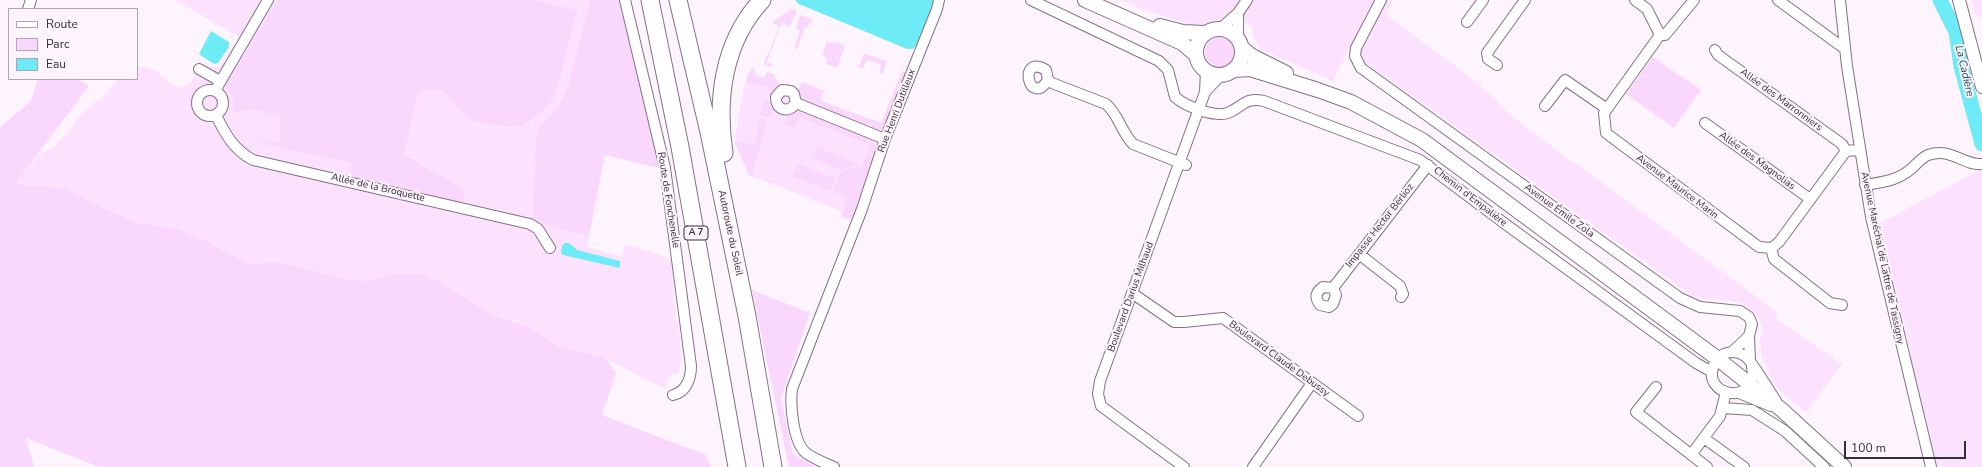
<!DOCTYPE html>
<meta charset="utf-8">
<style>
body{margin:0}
#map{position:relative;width:1982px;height:467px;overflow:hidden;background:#fdf4fd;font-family:"Nunito Sans",sans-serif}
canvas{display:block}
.legend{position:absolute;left:8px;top:8px;width:130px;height:72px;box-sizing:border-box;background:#fdf4fd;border:1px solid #aea5ae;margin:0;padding:5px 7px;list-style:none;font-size:12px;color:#372f37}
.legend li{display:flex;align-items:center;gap:8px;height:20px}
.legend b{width:20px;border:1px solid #aea5ae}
.scale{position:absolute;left:1844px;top:441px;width:122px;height:18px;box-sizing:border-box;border:2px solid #372f37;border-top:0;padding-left:5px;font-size:12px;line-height:14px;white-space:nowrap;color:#372f37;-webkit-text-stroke:3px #fdf4fd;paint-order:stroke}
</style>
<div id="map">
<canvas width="1982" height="467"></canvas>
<ul class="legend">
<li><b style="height:5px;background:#fff"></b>Route</li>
<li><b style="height:11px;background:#fad7fc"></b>Parc</li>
<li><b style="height:11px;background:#6debf6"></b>Eau</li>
</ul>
<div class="scale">100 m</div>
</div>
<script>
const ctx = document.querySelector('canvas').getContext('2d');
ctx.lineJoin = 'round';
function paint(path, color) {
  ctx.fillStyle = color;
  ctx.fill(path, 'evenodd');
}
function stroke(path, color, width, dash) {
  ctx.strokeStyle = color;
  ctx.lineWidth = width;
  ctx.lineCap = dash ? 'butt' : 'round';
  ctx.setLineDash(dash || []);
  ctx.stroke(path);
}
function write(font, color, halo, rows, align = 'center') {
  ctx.font = font + ' "Nunito Sans",sans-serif';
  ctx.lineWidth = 4;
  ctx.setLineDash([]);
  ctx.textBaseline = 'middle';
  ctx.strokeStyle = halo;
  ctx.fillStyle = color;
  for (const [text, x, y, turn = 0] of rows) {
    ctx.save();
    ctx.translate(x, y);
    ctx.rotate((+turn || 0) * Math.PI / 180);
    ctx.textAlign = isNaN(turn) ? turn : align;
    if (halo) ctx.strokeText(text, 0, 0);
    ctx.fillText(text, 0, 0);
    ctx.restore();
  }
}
const built = new Path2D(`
 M 175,0 L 618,0 L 659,168 L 536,138 L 532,220 L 589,236 L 588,247 L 621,257 L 625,244 L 675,260 L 672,267 L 676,320 L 679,320 L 681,358 L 679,374 L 672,374 L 664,388 L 642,378 L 605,358 L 558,346 L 517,321 L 493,315 L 480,308 L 380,279 L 363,281 L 340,278 L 278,262 L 251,264 L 229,254 L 209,242 L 178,229 L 139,223 L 96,205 L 65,188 L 15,184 L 40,154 L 51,149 L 70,130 L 77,118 L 96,101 L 99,101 L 118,79 L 137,79 L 137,67 L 147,67 L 155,70 L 172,85 L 184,90 L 184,85 L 190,84 L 202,64 L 210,67 L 217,67 L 222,64 L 239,37 Z
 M 1120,0 L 1393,0 L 1386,14 L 1469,77 L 1499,101 L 1497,104 L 1574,164 L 1576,163 L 1778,313 L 1775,318 L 1842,364 L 1806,413 L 1779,390 L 1771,378 L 1762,359 L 1760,340 L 1763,328 L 1754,311 L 1738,302 L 1704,299 L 1691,295 L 1348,50 L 1333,81 L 1260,49 L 1253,37 L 1251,26 L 1228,14 L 1216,21 L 1204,24 L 1189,24 L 1145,10 Z
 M 1971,0 L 1982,0 L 1982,19 L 1975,14 Z
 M 745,81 L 775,90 L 788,82 L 797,92 L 798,98 L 885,134 L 851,215 L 749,175 L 735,138 Z
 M 1982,169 L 1982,467 L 1936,467 L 1910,357 L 1912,356 L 1880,223 Z`);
const green = new Path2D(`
 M 278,0 L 531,0 L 577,10 L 555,96 L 542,112 L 521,127 C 510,126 481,124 472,120 C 449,108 452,79 418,92 L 404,155 L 464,189 L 463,203 L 352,176 L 351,163 L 259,143 L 280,141 L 280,116 L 254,109 L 232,113 L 234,101 L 226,86 Z
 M 590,0 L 622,0 L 661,165 L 659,168 L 605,155 L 589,236 L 532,221 L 536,138 L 539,126 L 558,108 L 568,87 Z
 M 791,9 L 797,11 L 790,26 L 781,23 L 767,62 L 772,64 L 772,67 L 765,65 L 764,61 L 770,50 L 779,26 L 772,23 Z
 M 800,15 L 814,20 L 813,22 L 810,21 L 808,27 L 805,27 L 797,49 L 794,48 L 800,30 L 796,28 Z
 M1205 52a15 15 0 1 1 30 0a15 15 0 1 1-30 0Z
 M 827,41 L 832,43 L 836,42 L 845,46 L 837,68 L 826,64 L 827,58 L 822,56 Z
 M 864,53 L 887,62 L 882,74 L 879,73 L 881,65 L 867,59 L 863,68 L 859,67 Z
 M 1653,57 L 1701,90 L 1674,128 L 1626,94 Z
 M 753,66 L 755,70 L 754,74 L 764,78 L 767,72 L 773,74 L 779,84 L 776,86 L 776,90 L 746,82 L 747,77 Z
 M 902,71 L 908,73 L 884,128 L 881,130 L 871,129 L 872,126 L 868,124 L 866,127 L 802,102 C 796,95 797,90 802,82 L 824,91 L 821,98 L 822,101 L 881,123 Z
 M 38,79 L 77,79 L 89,86 L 15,184 L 65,188 L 96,205 L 139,223 L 178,229 L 209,242 L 229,254 L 251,264 L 278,262 L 340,278 L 363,281 L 405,273 L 420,274 L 436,280 L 493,315 L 527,326 L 558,346 L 605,358 L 616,373 L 602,415 L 706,455 L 710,467 L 99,467 L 26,438 L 34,467 L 0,467 L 0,127 L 31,101 Z
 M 763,101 L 772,102 L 778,111 L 774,110 L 771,118 L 760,115 Z
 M 800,111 L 868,138 L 867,144 L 799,117 L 795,128 L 785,124 L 789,113 Z
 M 759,117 L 767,120 L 752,176 L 749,175 L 734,141 L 755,145 Z
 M 871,139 L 875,147 L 872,157 L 874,158 L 855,216 L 851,219 L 841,217 L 847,197 L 833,192 L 841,172 L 862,166 L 870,147 Z
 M 816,147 L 825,150 L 824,153 L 826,154 L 827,151 L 853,161 L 853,164 L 855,164 L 856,162 L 861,164 L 842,170 L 812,158 Z
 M 798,164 L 835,178 L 831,191 L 792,176 Z
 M 752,290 L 810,313 L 781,398 L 793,454 L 816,467 L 789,467 Z`);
const water = new Path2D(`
 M 795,0 L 934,0 L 932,9 L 917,45 L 913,49 L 907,49 L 799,4 Z
 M 211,31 L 229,42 L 229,47 L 218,63 L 214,64 L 199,54 Z
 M 565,243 L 569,243 L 577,250 L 620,261 L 620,268 L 563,255 L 561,253 L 562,246 Z`);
const river = new Path2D(`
 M 1940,0 L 1956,32 L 1961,66 L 1982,144`);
const minor = new Path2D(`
 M 625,0 L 665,168 L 691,366 C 691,379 686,392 673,395
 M 1031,0 L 1159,61 L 1168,70 L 1175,97 C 1185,106 1217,119 1230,112 C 1244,105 1246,97 1264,101 L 1420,160 L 1508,226 L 1696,363 L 1712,372
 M 1381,0 L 1356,48 L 1355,56 L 1361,68 L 1680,298 L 1700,307 L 1740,311 L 1749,317 L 1752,324 L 1749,336 L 1732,352
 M 1635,0 L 1647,9 L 1660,35 L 1604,113 L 1606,133 L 1759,247 L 1772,248 L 1779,242 L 1846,151 L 1859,150
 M 1778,0 L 1845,49
 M 1840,0 L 1847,66 L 1871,217 L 1931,467
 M 28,9 L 31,0
 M 1467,22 L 1483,0
 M 1220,29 L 1238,13 L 1247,0
 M 1660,35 L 1665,35 L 1694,0
 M 1238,38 L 1238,13
 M 1715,50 L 1718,55 L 1842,144 L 1846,151
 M 1497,65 L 1488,59 L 1487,53 L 1525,0
 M 199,69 L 220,81
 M 1048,80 C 1029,109 1017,53 1046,70 L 1048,80 L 1052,83 L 1106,104 C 1119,115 1121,132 1133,144 L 1186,165
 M197 103a13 13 0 1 1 26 0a13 13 0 1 1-26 0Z
 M 215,91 L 268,0
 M 1205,92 L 1221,75
 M 796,103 C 789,114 775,110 776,97 L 782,90 L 791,91 L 794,94 L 796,103 L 885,139
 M 1545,106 L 1565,80 L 1607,109
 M 216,115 C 225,134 234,150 253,160 L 530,224 L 538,229 L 550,248
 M 1705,123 L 1810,199
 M 1865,185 C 1882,182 1897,181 1911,169 C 1917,164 1921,158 1928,155 C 1951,147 1964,166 1982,164
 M 1771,248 L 1774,259 L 1830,303 L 1842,305
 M 1359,254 L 1400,286 L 1403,294 L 1401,297
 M 1333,288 L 1336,295 L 1333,304 L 1329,307 L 1320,305 C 1314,297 1316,292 1323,287 L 1333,288 L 1428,165
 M 1132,293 L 1174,322 L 1184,322 L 1223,318 L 1358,416
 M 1749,336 L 1750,361
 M 1752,366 C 1759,408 1700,396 1714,365 C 1716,360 1720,356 1724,354 C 1731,351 1739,352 1745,356 C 1753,362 1769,391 1776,401
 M 1656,387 L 1636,412 L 1707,467
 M 1739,393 L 1771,406
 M 1723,408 L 1752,410 L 1785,431 L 1824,467
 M 1704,438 L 1744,467
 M 1691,455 L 1720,416 L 1726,392
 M 834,467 C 825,463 814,459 806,453 C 793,442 790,405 792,389 L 862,209 L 885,139 L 937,9 L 939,0
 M 1184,467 L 1101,406 L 1098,394 L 1100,381 L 1205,92 L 1206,71
 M 1253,467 L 1312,383`);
const tertiary = new Path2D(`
 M 1959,0 L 1982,87`);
const secondary = new Path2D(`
 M 1085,0 L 1182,43 L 1196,55
 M 1160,26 L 1183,32 L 1205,33
 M1196 52a23 23 0 1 1 46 0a23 23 0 1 1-46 0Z
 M 1242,48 L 1252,56 L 1286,73
 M 1234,70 L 1250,69 L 1318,90 L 1351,102 L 1422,140 L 1718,359 L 1782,410 L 1844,467`);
const motorway = new Path2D(`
 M 650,0 L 680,147 L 737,467
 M 678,0 L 709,132 L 747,316 L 773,467
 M 724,153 C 716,99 723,42 762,0`);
const shields = [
 [696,233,24]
];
const shieldNames = [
 ["A 7",696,233]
];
const streetNames = [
 ["Allée des Marronniers",1781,100,36],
 ["Rue Henri Dutilleux",897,111,-69],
 ["Allée des Magnolias",1757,161,36],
 ["Avenue Maurice Marin",1677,187,37],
 ["Allée de la Broquette",378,188,13],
 ["Chemin d'Empalière",1470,197,38],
 ["Route de Fonchenelle",668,200,81],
 ["Avenue Émile Zola",1559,211,36],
 ["Impasse Hector Berlioz",1380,226,-52],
 ["Autoroute du Soleil",730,233,78],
 ["Avenue Maréchal de Lattre de Tassigny",1882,258,78],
 ["Boulevard Darius Milhaud",1131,297,-70],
 ["Boulevard Claude Debussy",1279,359,36]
];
const waterNames = [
 ["La Cadière",1964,71,77]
];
paint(built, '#fde2ff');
paint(green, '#fad7fc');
paint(water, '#6debf6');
stroke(river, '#6debf6', 15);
stroke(minor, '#847185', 12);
stroke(tertiary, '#847185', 14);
stroke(secondary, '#847185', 16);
stroke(motorway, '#847185', 19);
stroke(minor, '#fff', 10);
stroke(tertiary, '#fff', 12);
stroke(secondary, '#fff', 14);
stroke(motorway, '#fff', 17);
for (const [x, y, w] of shields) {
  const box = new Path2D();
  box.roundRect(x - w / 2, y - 7, w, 14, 3);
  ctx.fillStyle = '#fdf4fd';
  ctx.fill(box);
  stroke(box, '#372f37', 1);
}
write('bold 9px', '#372f37', null, shieldNames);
write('10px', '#372f37', '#fdf4fd', streetNames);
write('italic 11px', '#114a4f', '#fdf4fd', waterNames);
</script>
